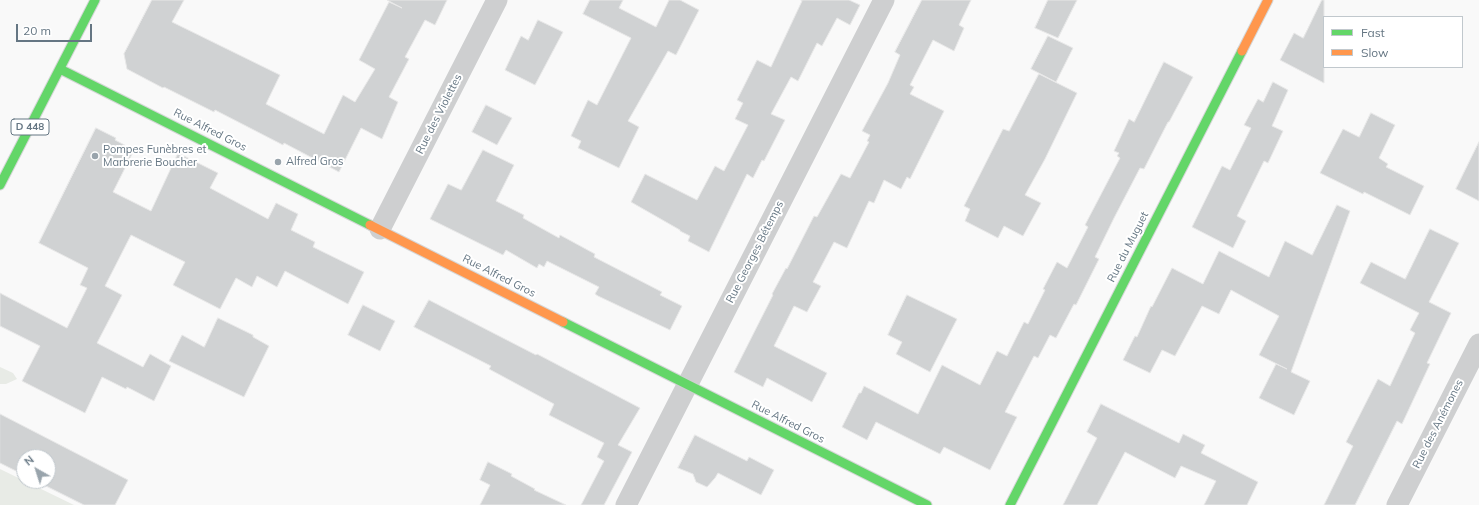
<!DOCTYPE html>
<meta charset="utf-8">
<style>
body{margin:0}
#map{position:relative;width:1479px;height:505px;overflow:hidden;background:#f9f9f9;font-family:Mulish,sans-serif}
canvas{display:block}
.legend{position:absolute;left:1323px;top:16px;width:140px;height:52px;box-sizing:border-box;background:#fff;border:1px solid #c1c8cd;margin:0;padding:5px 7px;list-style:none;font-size:12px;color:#657683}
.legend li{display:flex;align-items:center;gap:8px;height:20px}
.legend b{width:20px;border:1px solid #c1c8cd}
.north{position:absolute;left:16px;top:449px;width:40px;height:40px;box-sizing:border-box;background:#fff;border:1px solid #c1c8cd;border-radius:50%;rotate:321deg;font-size:11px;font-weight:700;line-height:16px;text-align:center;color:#657683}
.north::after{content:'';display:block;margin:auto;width:14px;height:18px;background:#99a4ac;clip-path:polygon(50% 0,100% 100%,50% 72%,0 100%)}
.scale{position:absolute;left:16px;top:24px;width:76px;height:18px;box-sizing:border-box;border:2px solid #657683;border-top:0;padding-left:5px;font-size:12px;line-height:14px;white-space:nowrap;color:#657683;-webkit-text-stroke:3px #fff;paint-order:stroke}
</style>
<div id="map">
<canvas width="1479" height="505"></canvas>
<ul class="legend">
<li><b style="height:5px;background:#63d668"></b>Fast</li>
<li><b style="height:5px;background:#ff974d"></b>Slow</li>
</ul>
<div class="north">N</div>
<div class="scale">20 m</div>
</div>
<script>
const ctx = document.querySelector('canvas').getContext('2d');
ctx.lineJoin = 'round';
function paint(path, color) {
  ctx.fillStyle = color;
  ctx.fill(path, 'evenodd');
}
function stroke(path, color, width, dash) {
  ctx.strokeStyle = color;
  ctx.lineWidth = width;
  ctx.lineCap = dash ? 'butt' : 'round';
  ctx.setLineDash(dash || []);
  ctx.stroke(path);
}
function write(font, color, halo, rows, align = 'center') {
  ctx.font = font + ' Mulish,sans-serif';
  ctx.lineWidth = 4;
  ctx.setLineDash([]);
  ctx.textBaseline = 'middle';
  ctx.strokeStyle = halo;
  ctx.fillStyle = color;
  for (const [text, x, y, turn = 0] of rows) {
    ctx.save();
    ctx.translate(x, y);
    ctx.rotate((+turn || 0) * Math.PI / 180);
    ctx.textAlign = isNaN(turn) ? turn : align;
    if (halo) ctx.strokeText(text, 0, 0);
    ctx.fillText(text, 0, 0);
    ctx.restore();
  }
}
const green = new Path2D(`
 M 0,367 L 13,373 L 17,379 L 6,384 L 0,384 Z
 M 0,469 L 74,505 L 0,505 Z`);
const building = new Path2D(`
 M 152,0 L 184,0 L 172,22 L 280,75 L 266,104 L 324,134 L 343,95 L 355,102 L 375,69 L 359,60 L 389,2 L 402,8 L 387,0 L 447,0 L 435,25 L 425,20 L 405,57 L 409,59 L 389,97 L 398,102 L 382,139 L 361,128 L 339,172 L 284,143 L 283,145 L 215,110 L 214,112 L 164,87 L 163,88 L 127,69 L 124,54 Z
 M 590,0 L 623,0 L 619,8 L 656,27 L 669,0 L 680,0 L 699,10 L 676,55 L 668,51 L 628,121 L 639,127 L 619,168 L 578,148 L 581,141 L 571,136 L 588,100 L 597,105 L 631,38 L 583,14 Z
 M 801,0 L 849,0 L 860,5 L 850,25 L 837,18 L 822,46 L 817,43 L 798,81 L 791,77 L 771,114 L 785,120 L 764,161 L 762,160 L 753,178 L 747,174 L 709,252 L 688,241 L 690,236 L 680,231 L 680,230 L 631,202 L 645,174 L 697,200 L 715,166 L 724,171 L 748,125 L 735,119 L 743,103 L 737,100 L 757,60 L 771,67 L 802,1 Z
 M 922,0 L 971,0 L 959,25 L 964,28 L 954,51 L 933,40 L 910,85 L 914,87 L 910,94 L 944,111 L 910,179 L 907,177 L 901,189 L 884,180 L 874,203 L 869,201 L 847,248 L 834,242 L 813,282 L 821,286 L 807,312 L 794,306 L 774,346 L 827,373 L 812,402 L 767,378 L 763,387 L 734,372 L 773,295 L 772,294 L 786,268 L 787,269 L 814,216 L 817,217 L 841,174 L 850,178 L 869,142 L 867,141 L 870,135 L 862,131 L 888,83 L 900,55 L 895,52 Z
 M 1048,0 L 1077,0 L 1058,38 L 1035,28 Z
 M 1322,0 L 1324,0 L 1324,83 L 1280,60 L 1294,33 L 1303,38 Z
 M 538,20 L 563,32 L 535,85 L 505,70 L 521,36 L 528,40 Z
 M 1048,36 L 1073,48 L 1056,82 L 1031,69 Z
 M 1164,62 L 1193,77 L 1169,122 L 1168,122 L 1144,169 L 1140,168 L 1114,218 L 1095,257 L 1099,259 L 1076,305 L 1074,304 L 1056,338 L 1050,335 L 1038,358 L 1034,356 L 1005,412 L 1017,417 L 990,470 L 944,447 L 940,454 L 876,422 L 867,440 L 842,427 L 859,393 L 861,393 L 864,386 L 918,414 L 942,365 L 980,385 L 997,351 L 1007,356 L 1024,322 L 1028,324 L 1045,290 L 1043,289 L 1057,262 L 1067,268 L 1088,227 L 1085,225 L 1120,158 L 1117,156 L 1119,153 L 1114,151 L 1129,119 L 1134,122 Z
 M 1039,74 L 1077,93 L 1045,159 L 1025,195 L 1041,203 L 1023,236 L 1004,226 L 998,238 L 965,221 L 970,209 L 964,206 L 1003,129 L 1009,131 Z
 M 1273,82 L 1288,90 L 1272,126 L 1283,131 L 1268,163 L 1264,161 L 1237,216 L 1246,221 L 1233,248 L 1192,227 L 1222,166 L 1230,170 L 1251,128 L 1244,125 L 1258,99 L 1263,102 Z
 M 486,105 L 512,118 L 497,145 L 472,132 Z
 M 1371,113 L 1395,125 L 1379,158 L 1388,164 L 1386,167 L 1424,186 L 1410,215 L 1364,192 L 1363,194 L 1320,173 L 1343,129 L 1359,137 Z
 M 96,128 L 116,138 L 115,140 L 134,150 L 113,192 L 151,211 L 178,153 L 218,173 L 210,188 L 268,219 L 276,203 L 298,214 L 291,230 L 315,242 L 313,247 L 364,272 L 348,304 L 285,271 L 277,287 L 257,276 L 252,287 L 236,278 L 220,309 L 173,285 L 185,262 L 131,235 L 105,286 L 122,295 L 97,343 L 143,367 L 150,354 L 171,366 L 154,401 L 127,387 L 126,389 L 102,377 L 85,413 L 22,381 L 40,346 L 0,326 L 0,293 L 67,328 L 87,288 L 80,285 L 88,268 L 39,243 Z
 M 1479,142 L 1479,201 L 1456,189 Z
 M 483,150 L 514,165 L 496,201 L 524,215 L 523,218 L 559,238 L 560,235 L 595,254 L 594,257 L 662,292 L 660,295 L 682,306 L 670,330 L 598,296 L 595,294 L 599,287 L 547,261 L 544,267 L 539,264 L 537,268 L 506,250 L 503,255 L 430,219 L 448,184 L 461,190 Z
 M 1337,205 L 1350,211 L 1291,372 L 1310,381 L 1294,415 L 1259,398 L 1276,364 L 1287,369 L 1259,355 L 1279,316 L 1231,290 L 1219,314 L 1202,306 L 1175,356 L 1162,350 L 1150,373 L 1123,360 L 1135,336 L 1137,337 L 1151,306 L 1152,307 L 1172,268 L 1203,284 L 1219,251 L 1269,277 L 1285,241 L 1312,255 Z
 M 1430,229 L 1459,243 L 1429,302 L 1451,313 L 1427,363 L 1430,364 L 1402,424 L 1397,421 L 1355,505 L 1324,505 L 1353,446 L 1346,442 L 1378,379 L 1390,386 L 1415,333 L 1410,330 L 1419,313 L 1360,283 L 1371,262 L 1405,279 Z
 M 907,295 L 957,319 L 930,372 L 896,354 L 902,342 L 888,335 Z
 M 429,300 L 536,355 L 537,354 L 640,408 L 618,445 L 632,452 L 604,505 L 581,505 L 604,461 L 597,457 L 604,443 L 549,415 L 554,404 L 489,369 L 491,366 L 414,327 Z
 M 363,305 L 395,321 L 380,351 L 348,335 Z
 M 218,318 L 253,335 L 253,337 L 269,346 L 244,397 L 169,361 L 182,335 L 204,347 Z
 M 1101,404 L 1179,443 L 1183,434 L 1205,445 L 1201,453 L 1258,482 L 1247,505 L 1204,505 L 1216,481 L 1181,466 L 1175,478 L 1125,452 L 1097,505 L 1063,505 L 1097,438 L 1087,432 Z
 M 0,414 L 128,480 L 115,505 L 84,505 L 36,481 L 48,481 L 48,457 L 24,457 L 24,475 L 0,463 Z
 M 695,435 L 747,461 L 749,457 L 774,470 L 761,495 L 718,473 L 715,478 L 707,487 L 696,482 L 693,474 L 678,468 Z
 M 488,462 L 512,474 L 511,476 L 535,489 L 534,490 L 566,505 L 480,505 L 490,485 L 480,480 Z`);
const street = new Path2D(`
 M 380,229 L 497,0
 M 626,505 L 884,0
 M 1397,505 L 1479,344`);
const fast = new Path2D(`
 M 60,69 L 370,225
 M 0,185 L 95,0
 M 563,322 L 927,505
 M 1010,505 L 1242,51`);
const slow = new Path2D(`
 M 1242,51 L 1268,0
 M 370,225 L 563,322`);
const markers = [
 [95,156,4,"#99a4ac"],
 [278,162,4,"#99a4ac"]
];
const shields = [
 [30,127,38]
];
const shieldNames = [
 ["D 448",30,127]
];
const streetNames = [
 ["Rue des Violettes",439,114,-63],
 ["Rue Alfred Gros",210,130,27],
 ["Rue du Muguet",1128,247,-63],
 ["Rue Georges Bétemps",755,252,-63],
 ["Rue Alfred Gros",499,276,27],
 ["Rue Alfred Gros",788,422,27],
 ["Rue des Anémones",1438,424,-63]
];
const poiNames = [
 ["Pompes Funèbres et",103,150],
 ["Marbrerie Boucher",103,163],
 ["Alfred Gros",286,162]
];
paint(green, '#e8ebe6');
paint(building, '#d0d2d3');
stroke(building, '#e8e8e8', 1);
stroke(fast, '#d5d6d7', 11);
stroke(slow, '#d5d6d7', 11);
stroke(street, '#cecfd0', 21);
stroke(fast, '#63d668', 9);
stroke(slow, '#ff974d', 9);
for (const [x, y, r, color] of markers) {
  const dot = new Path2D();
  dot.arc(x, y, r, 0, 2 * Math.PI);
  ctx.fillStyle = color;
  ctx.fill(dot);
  stroke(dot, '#fff', 1.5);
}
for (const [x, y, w] of shields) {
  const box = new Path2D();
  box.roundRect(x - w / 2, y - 8, w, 16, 3);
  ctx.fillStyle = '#fff';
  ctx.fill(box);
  stroke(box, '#657683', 1);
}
write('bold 10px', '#657683', null, shieldNames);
write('11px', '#657683', '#fff', streetNames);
write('11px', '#657683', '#fff', poiNames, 'left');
</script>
